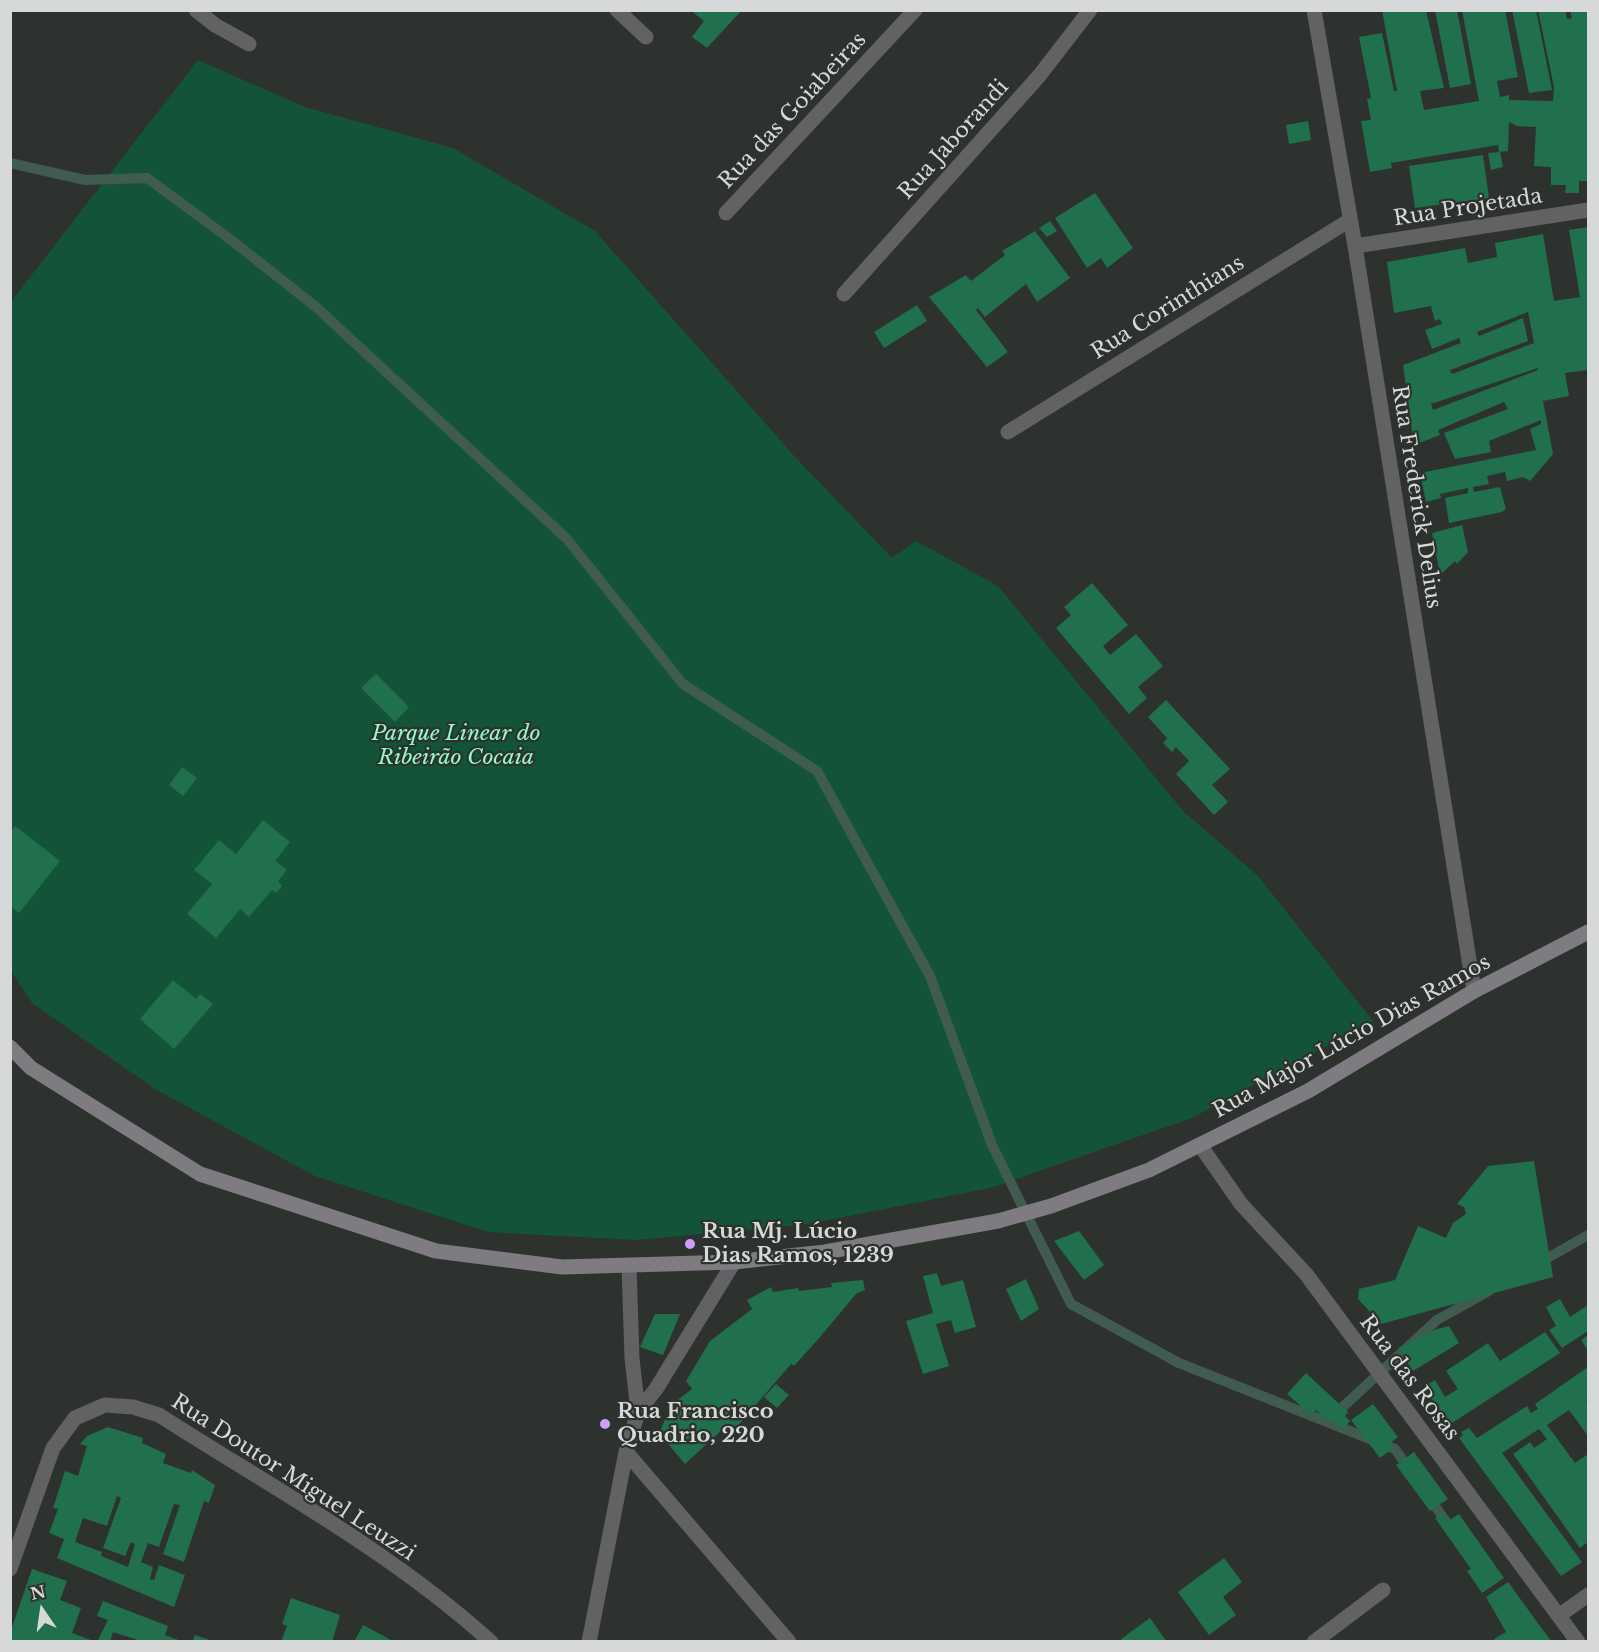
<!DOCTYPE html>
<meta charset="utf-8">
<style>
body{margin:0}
#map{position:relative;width:1599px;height:1652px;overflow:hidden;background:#2d322f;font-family:"Libre Baskerville",serif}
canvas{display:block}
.frame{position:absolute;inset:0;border:12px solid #d6d9d7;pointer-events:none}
.north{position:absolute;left:12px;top:1580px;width:60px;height:60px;-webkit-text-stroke:4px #2d322f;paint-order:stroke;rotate:347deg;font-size:16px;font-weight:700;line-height:24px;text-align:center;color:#d6d9d7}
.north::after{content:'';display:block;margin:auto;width:21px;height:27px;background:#d6d9d7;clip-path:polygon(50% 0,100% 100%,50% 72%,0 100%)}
</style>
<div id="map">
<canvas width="1599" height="1652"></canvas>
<div class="frame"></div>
<div class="north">N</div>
</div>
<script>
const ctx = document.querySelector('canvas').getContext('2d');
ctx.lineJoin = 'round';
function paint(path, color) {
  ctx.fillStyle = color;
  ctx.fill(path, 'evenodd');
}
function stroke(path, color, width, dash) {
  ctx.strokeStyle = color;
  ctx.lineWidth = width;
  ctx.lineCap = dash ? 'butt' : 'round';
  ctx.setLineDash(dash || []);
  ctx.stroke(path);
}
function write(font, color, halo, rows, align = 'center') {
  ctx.font = font + ' "Libre Baskerville",serif';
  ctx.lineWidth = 4.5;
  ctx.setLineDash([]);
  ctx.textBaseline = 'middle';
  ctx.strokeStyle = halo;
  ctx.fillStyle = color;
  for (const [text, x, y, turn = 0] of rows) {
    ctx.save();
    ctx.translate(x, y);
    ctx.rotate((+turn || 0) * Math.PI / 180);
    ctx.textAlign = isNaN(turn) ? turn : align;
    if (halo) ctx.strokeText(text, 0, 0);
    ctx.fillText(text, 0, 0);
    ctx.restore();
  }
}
const green = new Path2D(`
 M 198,60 L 305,107 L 453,148 L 595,231 L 796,458 L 892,558 L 916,541 L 998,586 L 1183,811 L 1258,876 L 1373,1021 L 1192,1118 L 990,1188 L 809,1224 L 637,1240 L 488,1232 L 315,1176 L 155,1089 L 32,1003 L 11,971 L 10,303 Z`);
const stream = new Path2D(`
 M 10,163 L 85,180 L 147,178 L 230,239 L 316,307 L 567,539 L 683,684 L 817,771 L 930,976 L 992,1145 L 1071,1304 L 1179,1363 L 1395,1449 L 1411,1472
 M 1539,1263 L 1588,1235
 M 1333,1416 L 1437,1320 L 1489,1291
 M 1429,1497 L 1449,1526`);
const building = new Path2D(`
 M 690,10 L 742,10 L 707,48 L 692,37 L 704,21 Z
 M 1382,10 L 1426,10 L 1444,88 L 1420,91 L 1424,110 L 1479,101 L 1462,10 L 1505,10 L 1518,77 L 1497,81 L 1500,97 L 1509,95 L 1509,100 L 1553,101 L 1554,87 L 1538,10 L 1565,10 L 1567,19 L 1572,18 L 1570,10 L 1588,10 L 1588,181 L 1579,181 L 1579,193 L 1565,193 L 1566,185 L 1551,185 L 1551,167 L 1534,166 L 1536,127 L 1517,126 L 1509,122 L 1508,151 L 1499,152 L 1498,145 L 1391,163 L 1392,168 L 1370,172 L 1361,121 L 1371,120 L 1367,99 L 1371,98 L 1359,37 L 1382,33 L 1394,91 L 1397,91 Z
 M 1435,10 L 1457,10 L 1471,84 L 1450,88 Z
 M 1512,10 L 1536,10 L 1552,90 L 1529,93 Z
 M 1308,121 L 1311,140 L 1289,144 L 1286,125 Z
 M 1500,152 L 1503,167 L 1491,170 L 1488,153 Z
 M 1483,155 L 1489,198 L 1415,208 L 1409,166 Z
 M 1095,193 L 1133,248 L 1107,268 L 1101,258 L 1087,268 L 1055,218 Z
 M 1050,221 L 1057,231 L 1047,237 L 1039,228 Z
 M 1588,227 L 1588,370 L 1565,373 L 1569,396 L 1543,401 L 1553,454 L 1530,481 L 1523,477 L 1507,481 L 1505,472 L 1487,476 L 1489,484 L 1473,487 L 1474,492 L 1500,487 L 1506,509 L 1502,512 L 1449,523 L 1445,498 L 1468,493 L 1468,488 L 1440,494 L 1441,498 L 1426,502 L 1420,473 L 1536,450 L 1530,429 L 1541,424 L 1541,420 L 1489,441 L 1491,452 L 1455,459 L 1444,433 L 1508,409 L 1504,402 L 1438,430 L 1440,435 L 1414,445 L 1403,365 L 1461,343 L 1459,338 L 1432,349 L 1425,330 L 1442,324 L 1440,319 L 1435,321 L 1431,306 L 1394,313 L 1387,262 L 1465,248 L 1468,263 L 1497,257 L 1495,243 L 1543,234 L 1554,301 L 1580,297 L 1569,230 ZM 1528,312 L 1534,343 L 1452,374 L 1450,370 L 1528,341 L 1523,318 L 1479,336 L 1477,332 ZM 1538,368 L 1538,370 L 1433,410 L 1431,404 Z
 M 1035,231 L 1070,278 L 1037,302 L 1026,284 L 985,317 L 978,308 L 976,310 L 1008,352 L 987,367 L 929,297 L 966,275 L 971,281 L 1005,255 L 1002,251 Z
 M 917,305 L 927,321 L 884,348 L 874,332 Z
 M 1462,525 L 1468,552 L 1457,564 L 1455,561 L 1440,575 L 1432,533 Z
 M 1092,583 L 1128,625 L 1103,646 L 1110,655 L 1136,634 L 1163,666 L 1138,687 L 1147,698 L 1129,714 L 1056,628 L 1071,615 L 1064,607 Z
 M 376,674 L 409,707 L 395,722 L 361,688 Z
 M 1166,700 L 1230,769 L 1212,785 L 1228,802 L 1214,815 L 1176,774 L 1189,761 L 1176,747 L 1172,752 L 1163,743 L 1167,738 L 1148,717 Z
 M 182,767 L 197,778 L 183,796 L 169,785 Z
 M 263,820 L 290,842 L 275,861 L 287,870 L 278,881 L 282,886 L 276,893 L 272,890 L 249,917 L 240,909 L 216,938 L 187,914 L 212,884 L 194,870 L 219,840 L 236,854 Z
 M 15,826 L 60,861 L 19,913 L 10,906 L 10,832 Z
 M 173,980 L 196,999 L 200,994 L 213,1004 L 174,1049 L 140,1019 Z
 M 1534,1161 L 1553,1277 L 1381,1324 L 1358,1299 L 1359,1289 L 1395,1280 L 1418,1226 L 1446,1238 L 1453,1223 L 1466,1214 L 1464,1207 L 1457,1204 L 1488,1166 Z
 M 1079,1231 L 1104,1265 L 1084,1280 L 1054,1241 Z
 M 937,1273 L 941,1286 L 963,1280 L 976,1327 L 955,1333 L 951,1320 L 936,1324 L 949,1366 L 923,1374 L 906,1321 L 933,1313 L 923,1276 Z
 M 1026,1279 L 1039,1309 L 1021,1321 L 1006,1289 Z
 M 863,1280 L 865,1290 L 856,1294 L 820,1337 L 794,1366 L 791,1364 L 730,1435 L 723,1429 L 685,1464 L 659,1433 L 672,1404 L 692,1389 L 686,1381 L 710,1341 L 752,1309 L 747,1300 L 771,1287 L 773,1292 L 798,1288 L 799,1291 L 832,1287 L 831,1283 Z
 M 1560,1299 L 1570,1317 L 1588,1305 L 1588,1331 L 1562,1348 L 1549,1330 L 1556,1326 L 1546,1307 Z
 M 655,1314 L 680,1314 L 663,1355 L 640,1347 Z
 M 1449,1326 L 1459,1343 L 1413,1371 L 1398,1348 L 1437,1329 Z
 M 1545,1332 L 1560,1353 L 1449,1425 L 1424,1387 L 1435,1380 L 1445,1397 L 1458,1389 L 1446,1371 L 1488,1343 L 1500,1361 Z
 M 1588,1335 L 1588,1351 L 1581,1340 Z
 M 1588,1367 L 1588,1398 L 1586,1400 L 1588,1404 L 1588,1436 L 1569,1410 L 1547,1425 L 1575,1463 L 1588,1454 L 1588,1542 L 1580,1548 L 1513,1454 L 1530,1442 L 1534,1448 L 1547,1439 L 1539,1429 L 1502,1453 L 1582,1562 L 1561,1576 L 1459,1438 L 1463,1435 L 1461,1432 L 1469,1428 L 1477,1438 L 1527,1406 L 1531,1413 L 1538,1409 L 1535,1404 Z
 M 1306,1373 L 1348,1412 L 1345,1416 L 1350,1421 L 1343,1429 L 1332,1420 L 1329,1422 L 1316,1410 L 1311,1415 L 1287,1394 Z
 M 776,1384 L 789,1395 L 777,1408 L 764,1397 Z
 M 1373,1404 L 1398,1437 L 1390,1443 L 1393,1448 L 1380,1458 L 1351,1420 Z
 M 108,1427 L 143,1438 L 142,1443 L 166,1454 L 163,1463 L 191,1473 L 192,1470 L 215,1485 L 209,1503 L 204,1501 L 184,1562 L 163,1554 L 180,1505 L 174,1504 L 159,1547 L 148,1543 L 141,1562 L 153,1567 L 150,1579 L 154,1580 L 159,1565 L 185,1575 L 174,1607 L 57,1558 L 64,1539 L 49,1533 L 58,1509 L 53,1508 L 65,1471 L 78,1476 L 87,1446 L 80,1444 L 87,1436 ZM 117,1496 L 121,1498 L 103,1548 L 125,1556 L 131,1542 L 135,1544 L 128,1567 L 101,1556 L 102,1552 L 75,1542 L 83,1518 L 107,1526 Z
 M 1414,1452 L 1448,1499 L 1430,1511 L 1396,1465 Z
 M 1443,1513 L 1448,1521 L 1459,1514 L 1504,1578 L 1482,1593 L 1467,1571 L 1471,1569 L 1435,1518 Z
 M 1224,1558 L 1242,1582 L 1223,1597 L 1236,1615 L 1209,1635 L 1178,1592 Z
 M 32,1569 L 67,1581 L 60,1600 L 81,1608 L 72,1633 L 96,1642 L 10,1642 L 10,1633 Z
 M 1508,1582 L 1540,1626 L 1552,1642 L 1496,1642 L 1494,1639 L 1506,1632 L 1486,1597 Z
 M 291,1598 L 340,1615 L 332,1642 L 281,1642 L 287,1626 L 282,1624 Z
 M 103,1601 L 168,1626 L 165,1635 L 184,1642 L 144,1642 L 113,1632 L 110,1642 L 97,1642 L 108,1620 L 97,1616 Z
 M 1150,1618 L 1167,1642 L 1123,1642 L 1121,1639 Z
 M 363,1625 L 382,1635 L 394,1642 L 354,1642 Z
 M 195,1635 L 213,1641 L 213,1642 L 192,1642 Z`);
const minor = new Path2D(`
 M 196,10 L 215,25 L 249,44
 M 617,10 L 646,37
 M 1314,10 L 1355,246 L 1474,991
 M 726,213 L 915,10
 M 1355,246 L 1588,210
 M 844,294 L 1039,76 L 1090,10
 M 1008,432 L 1350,220
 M 1200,1145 L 1241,1204 L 1306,1274 L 1578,1642
 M 629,1266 L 632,1358 L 638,1412
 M 626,1452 L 789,1642
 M 10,1569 L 53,1448 L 75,1418 L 105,1405 L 133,1407 L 159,1415 C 271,1487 392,1552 491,1642
 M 1560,1615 L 1588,1595
 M 589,1642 L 626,1452 L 638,1412 L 656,1389 L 734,1262
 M 1314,1642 L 1383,1590`);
const secondary = new Path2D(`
 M 10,1047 L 31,1068 L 200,1174 L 436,1251 L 562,1267 L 734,1262 L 825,1252 L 998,1221 L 1051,1206 L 1149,1170 L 1308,1091 L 1474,991 L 1588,932`);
const markers = [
 [690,1244,6,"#d09dff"],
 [605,1424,6,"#d09dff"]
];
const streetNames = [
 ["Rua das Goiabeiras",793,111,-47],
 ["Rua Jaborandi",954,140,-48],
 ["Rua Projetada",1468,208,-9],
 ["Rua Corinthians",1168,308,-32],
 ["Rua Frederick Delius",1416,497,81],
 ["Rua Major Lúcio Dias Ramos",1352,1037,-29],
 ["Rua das Rosas",1409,1378,53],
 ["Rua Doutor Miguel Leuzzi",293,1478,33]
];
const parkNames = [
 ["Parque Linear do",456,734],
 ["Ribeirão Cocaia",456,758]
];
const poiNames = [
 ["Rua Mj. Lúcio",702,1232],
 ["Dias Ramos, 1239",702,1256],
 ["Rua Francisco",617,1412],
 ["Quadrio, 220",617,1436]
];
paint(green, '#135438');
stroke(stream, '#405c50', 10);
paint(building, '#206f4d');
stroke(minor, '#626163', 15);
stroke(secondary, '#7e7c80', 15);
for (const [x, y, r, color] of markers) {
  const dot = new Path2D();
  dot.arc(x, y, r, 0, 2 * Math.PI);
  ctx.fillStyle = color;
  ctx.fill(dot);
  stroke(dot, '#2d322f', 2);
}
write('21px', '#d6d9d7', '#2d322f', streetNames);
write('italic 21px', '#91fac5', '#2d322f', parkNames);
write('bold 21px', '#d6d9d7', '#2d322f', poiNames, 'left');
</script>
